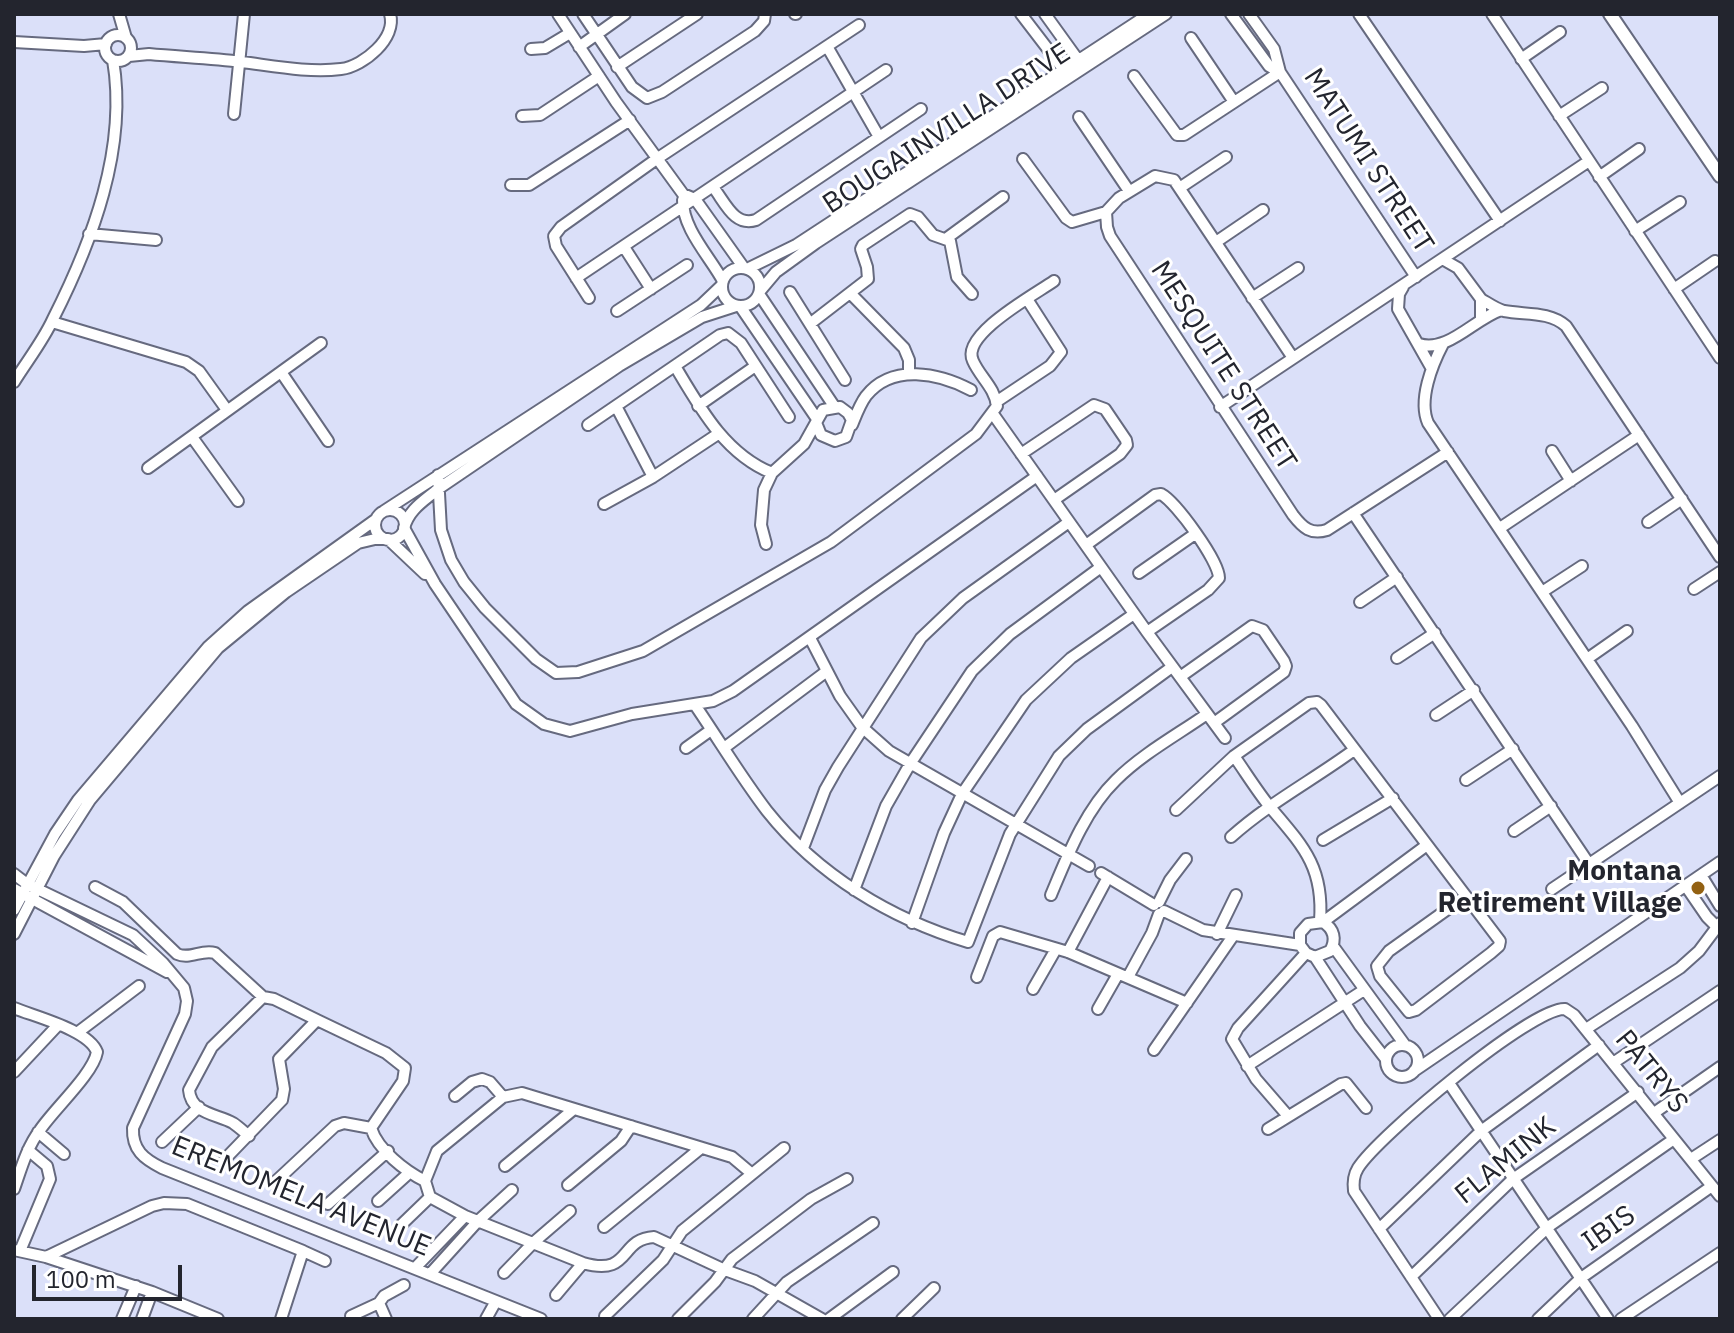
<!DOCTYPE html>
<style>
body{margin:0}
#map{position:relative;width:1734px;height:1333px;overflow:hidden;background:#dbe0f9;font-family:"IBM Plex Sans",sans-serif}
canvas{display:block}
.frame{position:absolute;inset:0;border:16px solid #23252e;pointer-events:none}
.scale{position:absolute;left:32px;top:1265px;width:150px;height:36px;box-sizing:border-box;border:4px solid #23252e;border-top:0;padding-left:10px;font-size:24px;line-height:28px;white-space:nowrap;color:#23252e;-webkit-text-stroke:6px #fff;paint-order:stroke}
</style>
<div id="map">
<canvas width="1734" height="1333"></canvas>
<div class="frame"></div>
<div class="scale">100 m</div>
</div>
<script>
const ctx = document.querySelector('canvas').getContext('2d');
ctx.lineJoin = 'round';
function stroke(path, color, width, dash) {
  ctx.strokeStyle = color;
  ctx.lineWidth = width;
  ctx.lineCap = dash ? 'butt' : 'round';
  ctx.setLineDash(dash || []);
  ctx.stroke(path);
}
function write(font, color, halo, rows, align = 'center') {
  ctx.font = font + ' "IBM Plex Sans",sans-serif';
  ctx.lineWidth = 6;
  ctx.setLineDash([]);
  ctx.textBaseline = 'middle';
  ctx.strokeStyle = halo;
  ctx.fillStyle = color;
  for (const [text, x, y, turn = 0] of rows) {
    ctx.save();
    ctx.translate(x, y);
    ctx.rotate((+turn || 0) * Math.PI / 180);
    ctx.textAlign = isNaN(turn) ? turn : align;
    if (halo) ctx.strokeText(text, 0, 0);
    ctx.fillText(text, 0, 0);
    ctx.restore();
  }
}
const minor = new Path2D(`
 M 119,14 L 126,38
 M 558,14 L 616,102 L 683,194 L 695,199 L 744,268
 M 583,14 L 632,87 L 647,98 L 662,92 L 755,31 L 764,21 L 765,14
 M 795,14 L 796,14
 M 1021,14 L 1067,74
 M 1045,14 L 1081,64
 M 1231,14 L 1269,66 L 1280,72
 M 1249,14 L 1274,49 L 1280,72 L 1416,277
 M 1359,14 L 1500,221
 M 1492,14 L 1720,358
 M105 48a13 13 0 1 1 26 0a13 13 0 1 1-26 0Z
 M 1191,38 L 1234,102
 M 14,42 L 84,46 L 106,44
 M 579,47 L 625,14
 M 828,48 L 879,137
 M 531,49 L 545,48 L 570,33
 M 129,56 L 149,54 C 180,57 211,58 242,62 C 274,66 309,73 341,69 C 364,66 397,38 390,14
 M 1521,59 L 1560,32
 M 617,67 L 697,14
 M 1134,76 L 1177,135 L 1184,135 L 1280,72
 M 234,114 L 244,14
 M 522,116 L 540,115 L 599,76
 M 1559,116 L 1602,88
 M 1079,117 L 1129,191
 M 1023,159 L 1066,218 L 1072,222 L 1106,212 L 1119,198 L 1155,176 L 1174,180 L 1293,358
 M 1599,177 L 1639,149
 M 511,185 L 529,185 L 630,120
 M 713,187 C 725,202 734,227 756,220 L 921,109
 M 1181,187 L 1226,157
 M 683,200 C 682,228 710,257 723,281
 M 1106,212 L 1107,227 L 1110,236 L 1293,515 C 1303,528 1311,535 1327,530 L 1448,452
 M 1635,231 L 1680,202
 M 89,234 L 156,240
 M 947,238 L 1003,197
 M 1216,242 L 1263,210
 M 624,247 L 651,289
 M 1444,260 L 1458,268 L 1481,299 L 1481,319
 M722 287a19 19 0 1 1 38 0a19 19 0 1 1-38 0Z
 M 747,269 L 796,245 L 1149,14
 M 576,278 L 886,70
 M 1403,287 L 1399,294 L 1398,309 L 1432,369
 M 1674,289 L 1715,261
 M 760,291 L 776,272 L 816,243 L 1166,14
 M 790,292 L 845,380
 M 759,294 L 834,406
 M 851,294 L 904,348 L 909,360 L 909,374
 M 589,298 L 556,246 L 554,236 L 561,227 L 658,158 L 859,25
 M 1252,298 L 1298,268
 M 1481,299 C 1488,303 1496,309 1504,311 C 1525,315 1549,311 1566,326 L 1720,557
 M 736,306 L 702,317 L 619,366 L 438,489 C 424,501 409,509 404,528 L 435,584 L 516,704 L 544,724 L 570,731 L 632,714 L 713,701 L 733,691 L 1037,476
 M 740,306 L 817,419
 M 617,311 L 687,265
 M 52,322 L 186,362 L 199,371 L 227,410
 M 811,323 L 868,279 L 867,267 L 861,249 L 863,245 L 910,214 L 918,217 L 933,235 L 950,241 L 957,277 L 972,294
 M 1419,344 C 1448,353 1474,319 1501,310
 M 1443,344 C 1432,365 1418,400 1428,423 L 1632,726 L 1680,803
 M 675,366 C 700,408 725,454 772,473
 M 281,372 L 328,441
 M 14,382 C 27,361 43,341 53,319 C 92,242 128,148 113,60
 M 996,402 L 1050,366 L 1061,352 L 1027,299
 M 616,406 L 653,477
 M 698,406 L 754,367
 M 1220,407 L 1589,161
 M 993,414 L 1147,632 L 1225,738
 M 588,425 L 720,335 L 728,333 L 741,343 L 789,417
 M 852,425 C 856,415 860,404 866,396 C 892,363 939,373 971,390
 M 192,437 L 238,501
 M 1552,451 L 1571,481
 M 1021,454 L 1094,405 L 1105,409 L 1126,440 L 1127,445 L 1120,454 L 1054,500
 M 148,468 L 321,343
 M 438,475 L 441,530 L 451,560 L 464,582 L 485,608 L 536,659 L 556,673 L 578,672 L 643,651 L 831,542 L 976,434 L 997,406 C 995,388 980,377 973,361 C 960,335 1034,295 1054,281
 M 604,504 L 653,477 L 718,434
 M375 525a15 15 0 1 1 30 0a15 15 0 1 1-30 0Z
 M 384,511 L 701,305 L 722,285
 M 1353,513 L 1589,864
 M 1648,522 L 1682,499
 M 1500,528 L 1639,435
 M 766,544 L 761,525 L 764,490 L 772,473 L 804,444 L 823,410 L 840,407 L 848,413 L 852,420 L 846,437 L 835,441 L 821,435 L 817,425
 M 1086,545 L 1155,495 L 1161,494 C 1176,502 1219,561 1219,578 L 1208,590 L 1147,632
 M 1139,573 L 1195,534
 M 1694,589 L 1720,572
 M 1542,592 L 1582,566
 M 1360,602 L 1397,577
 M 810,638 L 840,696 L 862,727 L 889,751 L 1089,866
 M 1397,658 L 1435,633
 M 1587,659 L 1627,631
 M 1180,677 L 1252,626 L 1263,630 L 1284,661 L 1286,666 L 1284,672 L 1214,723
 M 695,705 C 719,740 741,777 767,811 C 818,875 891,919 968,942 L 1010,834 L 1059,756 L 1087,729 L 1172,667
 M 1436,715 L 1474,690
 M 686,748 L 711,730
 M 724,748 L 827,671
 M 1234,756 C 1246,773 1257,791 1270,807 C 1303,846 1324,867 1320,921
 M 1466,780 L 1513,749
 M 1176,810 L 1234,756 L 1309,703 L 1317,702 L 1321,705 L 1500,941 L 1499,946 L 1491,953 L 1416,1010 L 1409,1012 L 1380,976 L 1377,966 L 1389,951 L 1466,896
 M 1514,831 L 1551,806
 M 1231,837 C 1269,803 1313,780 1354,750
 M 1323,840 L 1393,798
 M 803,848 L 825,790 L 838,767 L 921,638 L 963,598 L 1069,522
 M 1101,873 L 1154,905
 M 14,874 L 27,884 L 133,935 L 163,963 L 184,988 L 187,1001 L 185,1014 L 133,1128 C 132,1150 144,1159 162,1168 L 541,1319
 M 1701,875 L 1720,906
 M 1685,885 L 1707,917 L 1719,929
 M 95,887 L 123,902 L 177,954 C 190,960 201,949 215,953 L 263,997 L 274,999 L 317,1020
 M 14,889 L 167,972
 M 1552,889 L 1720,776
 M 854,890 L 886,806 L 910,764 L 972,671 L 1010,634 L 1101,567
 M 1051,895 C 1067,857 1085,810 1116,780 C 1142,754 1177,735 1207,714
 M 1159,902 L 1170,880 L 1186,859
 M 14,910 L 55,834 L 78,800 L 208,647 L 248,611 L 375,520
 M 1164,911 L 1203,930 L 1300,945 L 1306,953 L 1315,957 L 1330,951 C 1337,939 1334,929 1323,922 L 1308,924 L 1300,933 L 1300,945
 M 1323,922 L 1427,845
 M 912,923 L 944,833 L 962,794 L 1026,700 L 1071,658 L 1134,614
 M 14,934 L 54,856 L 90,800 L 218,648 L 286,592 L 358,543 L 375,539 L 388,539 L 425,574
 M 1217,934 L 1236,895
 M 1333,946 L 1405,1045
 M 1068,952 L 1108,877
 M 1315,957 L 1360,1026 L 1385,1058
 M 977,977 L 993,936 L 1000,932 L 1068,952 L 1187,1003
 M 1128,977 L 1152,933 L 1159,914
 M 1033,989 L 1056,949
 M 14,1008 C 36,1017 89,1030 97,1052 C 93,1074 54,1109 40,1130 C 27,1147 21,1169 14,1189
 M 1098,1009 L 1118,974
 M 1586,1029 L 1680,968 L 1699,951 L 1720,923
 M 77,1033 L 139,986
 M1386 1061a16 16 0 1 1 32 0a16 16 0 1 1-32 0Z
 M 1154,1050 L 1233,936
 M 1613,1063 L 1720,991
 M 1247,1066 L 1364,990
 M 1414,1071 L 1720,862
 M 14,1072 L 58,1025
 M 1449,1083 L 1608,1319
 M 455,1096 L 472,1082 L 482,1079 L 490,1082 L 503,1097
 M 1654,1113 L 1720,1067
 M 1288,1116 L 1256,1079 L 1232,1039 L 1238,1028 L 1306,953
 M 1268,1129 L 1341,1084 L 1346,1083 L 1366,1108
 M 38,1132 L 64,1154
 M 249,1136 C 244,1132 239,1127 233,1123 C 217,1114 191,1114 189,1090 L 212,1047 L 263,997
 M 162,1142 L 199,1107
 M 225,1159 L 282,1100 L 284,1089 L 279,1059 L 317,1020 L 386,1053 L 405,1068 L 403,1081 L 371,1128 C 378,1150 405,1171 425,1181
 M 1691,1159 L 1720,1140
 M 505,1166 L 574,1109
 M 751,1173 L 732,1157 L 522,1093 L 503,1097 L 437,1151 L 425,1181 L 430,1197 L 465,1216 L 583,1263 C 632,1277 618,1239 654,1237 L 725,1270 L 755,1281 L 822,1319
 M 274,1183 L 335,1126 L 344,1123 L 371,1128
 M 568,1185 L 621,1141 L 631,1126
 M 378,1201 L 409,1173
 M 328,1204 L 388,1151
 M 401,1225 L 430,1197
 M 604,1227 L 701,1148
 M 1379,1229 L 1481,1131 L 1599,1045
 M 14,1250 L 46,1257 L 152,1206 L 164,1203 L 187,1204 L 303,1251 L 281,1319
 M 20,1251 L 50,1179 L 47,1166 L 28,1150
 M 303,1251 L 325,1261
 M 46,1257 L 152,1292 L 218,1319
 M 415,1268 L 465,1216
 M 504,1273 L 534,1242 L 570,1211
 M 430,1274 L 478,1221 L 512,1190
 M 1411,1277 L 1513,1179 L 1638,1092
 M 556,1295 L 583,1263
 M 379,1303 L 386,1319
 M 351,1316 L 379,1303 L 384,1296 L 404,1285
 M 605,1316 L 663,1260 L 682,1231 L 784,1148
 M 122,1319 L 136,1286
 M 142,1319 L 152,1292
 M 486,1319 L 496,1301
 M 678,1319 L 715,1282 L 732,1259 L 811,1199 L 847,1179
 M 753,1319 L 787,1282 L 873,1223
 M 829,1319 L 893,1272
 M 902,1319 L 934,1288
 M 1439,1319 L 1354,1191 C 1353,1183 1353,1176 1358,1168 C 1377,1137 1532,1007 1565,1009 L 1574,1015 L 1720,1196
 M 1450,1319 L 1548,1227 L 1674,1139
 M 1538,1319 L 1581,1278 L 1712,1186
 M 1621,1319 L 1720,1253`);
const tertiary = new Path2D(`
 M 1610,14 L 1720,176`);
const markers = [
 [1698,888,8,"#936112"]
];
const streetNames = [
 ["BOUGAINVILLA DRIVE",947,129,-33],
 ["MATUMI STREET",1368,161,57],
 ["MESQUITE STREET",1223,366,57],
 ["PATRYS",1651,1072,51],
 ["FLAMINK",1506,1161,-39],
 ["EREMOMELA AVENUE",301,1197,22],
 ["IBIS",1609,1229,-35]
];
const poiNames = [
 ["Montana",1682,872],
 ["Retirement Village",1682,904]
];
stroke(minor, '#666a7f', 14);
stroke(tertiary, '#666a7f', 16);
stroke(minor, '#fff', 10);
stroke(tertiary, '#fff', 12);
for (const [x, y, r, color] of markers) {
  const dot = new Path2D();
  dot.arc(x, y, r, 0, 2 * Math.PI);
  ctx.fillStyle = color;
  ctx.fill(dot);
  stroke(dot, '#fff', 3);
}
write('28px', '#23252e', '#fff', streetNames);
write('bold 28px', '#23252e', '#fff', poiNames, 'right');
</script>
